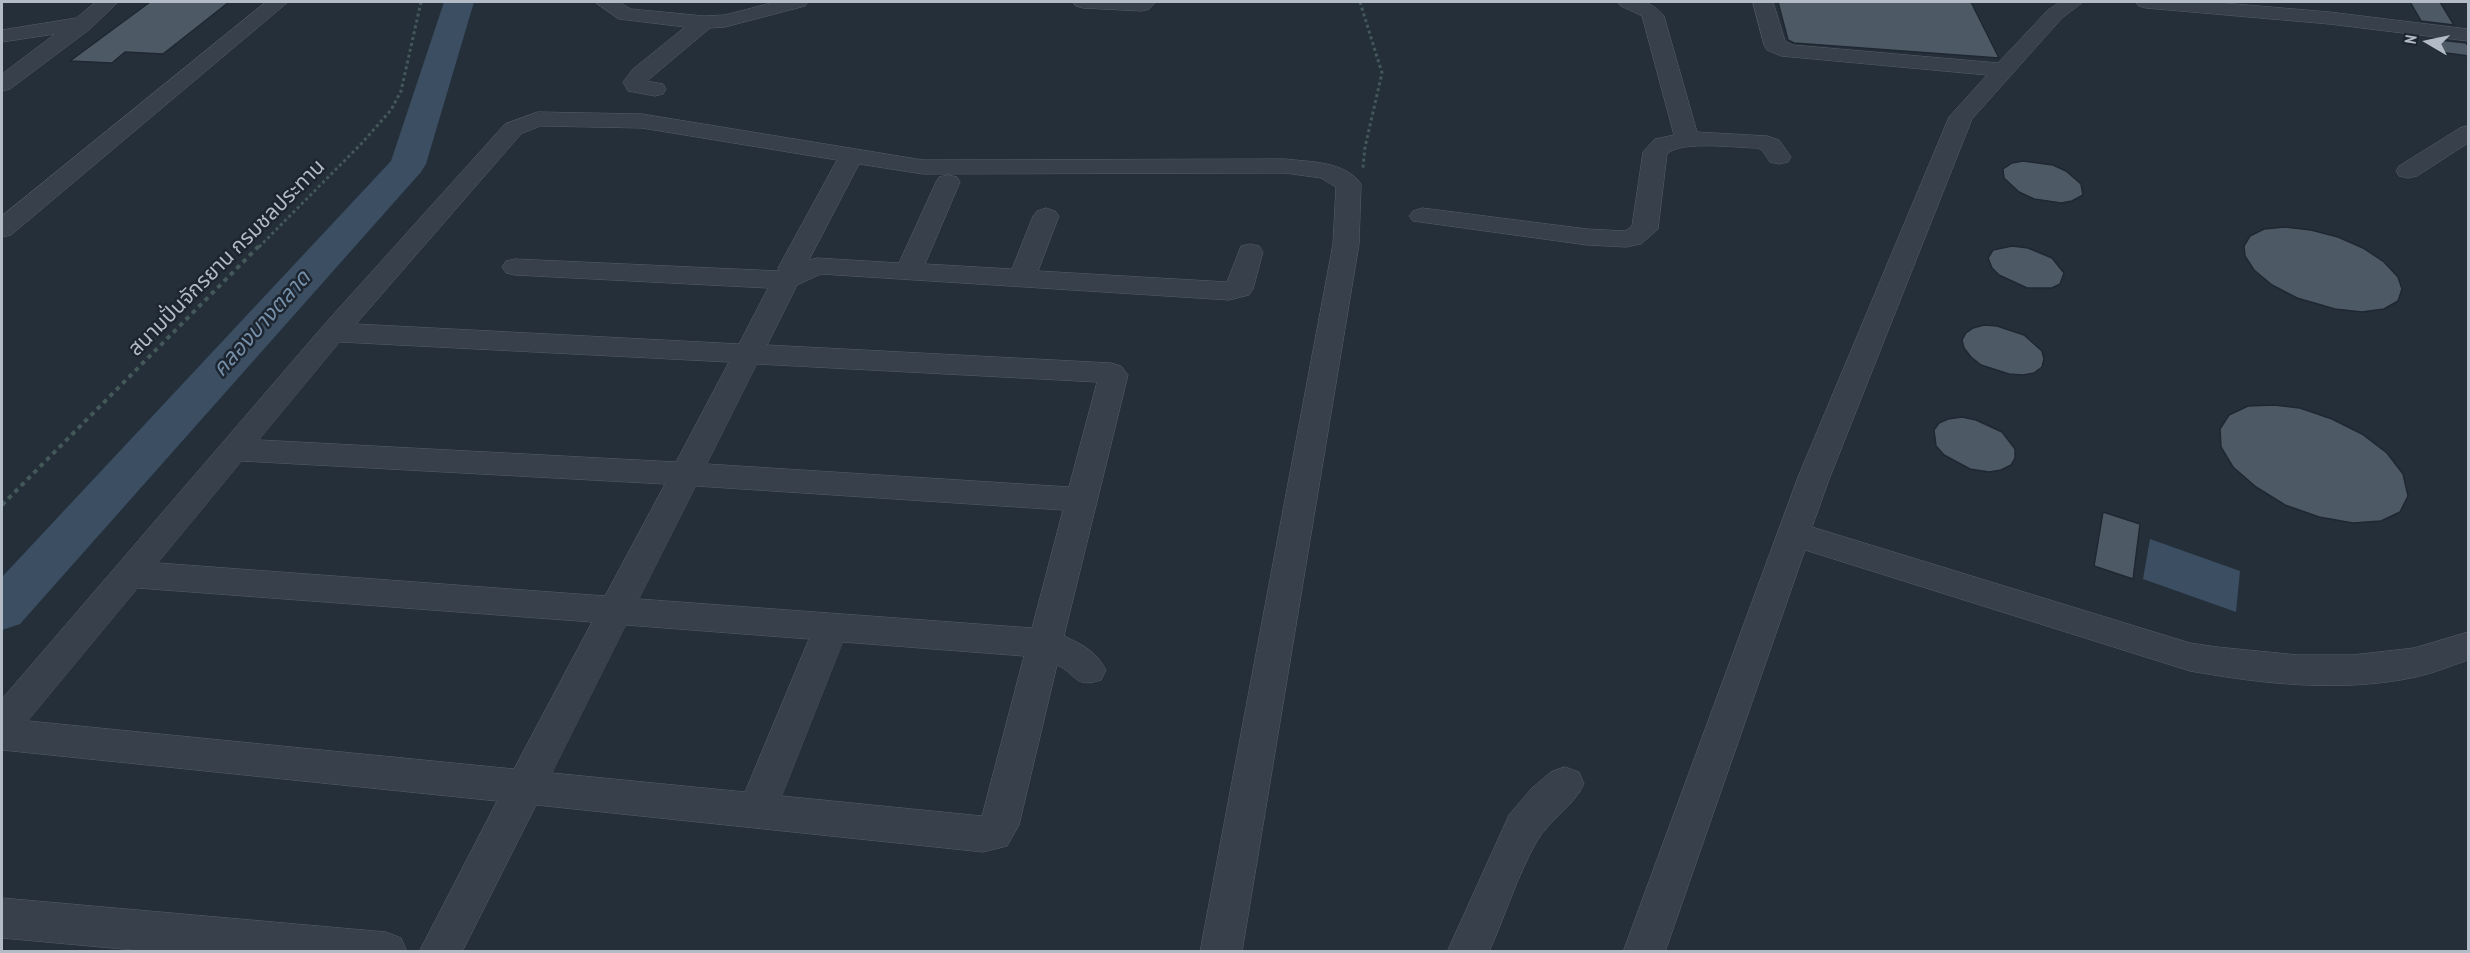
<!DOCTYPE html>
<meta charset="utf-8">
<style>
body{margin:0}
#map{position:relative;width:2470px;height:953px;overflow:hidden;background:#242f3a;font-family:"PT Sans Narrow",sans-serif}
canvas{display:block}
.frame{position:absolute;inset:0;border:3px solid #b3bcc6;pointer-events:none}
.north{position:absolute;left:2398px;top:12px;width:60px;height:60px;-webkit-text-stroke:4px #1d2630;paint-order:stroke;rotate:279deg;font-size:16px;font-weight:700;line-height:24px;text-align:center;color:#b3bcc6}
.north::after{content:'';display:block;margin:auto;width:21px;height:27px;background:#b3bcc6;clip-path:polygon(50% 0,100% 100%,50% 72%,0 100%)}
</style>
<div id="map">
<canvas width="2470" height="953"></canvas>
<div class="frame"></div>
<div class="north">N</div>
</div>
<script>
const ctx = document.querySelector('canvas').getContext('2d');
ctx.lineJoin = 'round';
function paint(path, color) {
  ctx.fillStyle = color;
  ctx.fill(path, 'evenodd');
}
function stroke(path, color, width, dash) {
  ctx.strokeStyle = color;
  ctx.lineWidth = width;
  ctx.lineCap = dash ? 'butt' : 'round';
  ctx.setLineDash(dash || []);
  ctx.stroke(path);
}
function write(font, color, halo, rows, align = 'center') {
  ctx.font = font + ' "PT Sans Narrow","Noto Sans Thai",sans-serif';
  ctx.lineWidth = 5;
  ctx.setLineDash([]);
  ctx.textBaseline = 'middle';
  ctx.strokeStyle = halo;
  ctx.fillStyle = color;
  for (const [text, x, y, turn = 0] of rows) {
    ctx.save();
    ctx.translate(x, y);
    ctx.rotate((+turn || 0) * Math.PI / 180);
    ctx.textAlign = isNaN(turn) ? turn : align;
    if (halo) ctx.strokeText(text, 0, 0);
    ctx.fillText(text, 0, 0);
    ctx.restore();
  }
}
const water = new Path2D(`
 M 2150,539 L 2240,571 L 2236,612 L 2143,579 Z`);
const river = new Path2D(`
 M 444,2 L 474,2 L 426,164 L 421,172 L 20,624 L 2,630 L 2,577 L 391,161 Z`);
const building = new Path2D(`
 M 150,2 L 229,2 L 163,54 L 125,52 L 112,63 L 70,61 Z
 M 1778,2 L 1971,2 L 1999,58 L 1794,43 L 1788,40 Z
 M 2410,2 L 2440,2 L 2454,25 L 2421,21 Z
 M 2431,39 L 2466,43 L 2469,47 L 2469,56 L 2439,52 Z
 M 2023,161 L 2053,165 L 2066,171 L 2081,184 L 2083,195 L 2072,201 L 2061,203 L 2034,199 L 2019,192 L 2004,178 L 2003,169 L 2012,163 Z
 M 2285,227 L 2311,230 L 2338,237 L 2363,248 L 2384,262 L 2398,277 L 2402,289 L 2398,301 L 2384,309 L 2362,312 L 2335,309 L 2297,298 L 2272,285 L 2254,270 L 2245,256 L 2244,246 L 2250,236 L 2264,229 Z
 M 2012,246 L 2028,248 L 2052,258 L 2064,273 L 2060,284 L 2052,288 L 2027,288 L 1999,275 L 1992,268 L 1988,258 L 1993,250 Z
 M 1984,325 L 1997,326 L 2024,335 L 2042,351 L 2044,359 L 2042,367 L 2034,373 L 2023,375 L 2009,374 L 1981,365 L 1971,357 L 1964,348 L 1962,340 L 1966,333 L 1973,328 Z
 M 2274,405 L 2300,408 L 2332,419 L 2362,434 L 2387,453 L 2403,474 L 2408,496 L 2400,512 L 2381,521 L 2353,523 L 2319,517 L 2285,505 L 2256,487 L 2233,467 L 2221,447 L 2220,429 L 2229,415 L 2248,406 Z
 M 1962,417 L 1976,420 L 2002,432 L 2015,449 L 2015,458 L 2011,465 L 2001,470 L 1989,472 L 1970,469 L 1944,455 L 1936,446 L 1934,430 L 1939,423 L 1948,419 Z
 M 2103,512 L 2140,524 L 2133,579 L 2094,566 Z`);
const pathFar1 = new Path2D(`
 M 1360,2 L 1382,73 L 1365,147 L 1363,168
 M 259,247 L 361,144 L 391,110 L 401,91 L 421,2`);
const path = new Path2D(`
 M 2,505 L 260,245`);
const minor = new Path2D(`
 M 96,2 L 118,2 L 90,29 L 10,89 L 2,91 L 2,74 L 55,34 L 2,42 L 2,30 L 76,18 Z
 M 266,2 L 288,2 L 11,235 L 2,237 L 2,216 Z
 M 595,2 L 619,2 L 631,9 L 704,16 L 725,15 L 775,2 L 808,2 L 805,6 L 725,27 L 710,28 L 647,81 L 663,84 L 666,89 L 663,94 L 655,96 L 628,91 L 623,82 L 633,69 L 685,27 L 619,19 Z
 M 1073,2 L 1156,2 L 1149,9 L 1142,11 L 1083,8 L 1076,6 Z
 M 1618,2 C 1638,0 1651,0 1664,16 L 1697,132 L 1767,136 L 1779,140 L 1791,157 L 1788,162 L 1779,164 L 1770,162 L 1762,150 L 1757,148 C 1737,148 1681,140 1667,154 L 1658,229 L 1641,244 L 1626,247 L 1587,245 L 1413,221 L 1409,216 L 1413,211 L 1422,208 L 1587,229 L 1625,231 L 1632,226 L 1643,152 L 1655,139 L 1674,135 L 1642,16 L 1621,6 Z
 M 1753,2 L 1773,2 L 1785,41 L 1793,45 L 1998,63 L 2048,10 L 2060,2 L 2083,2 L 2062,18 L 1972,119 L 1830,477 L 1812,527 L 2190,643 L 2217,647 L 2298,655 L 2352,655 L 2414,648 L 2468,632 L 2468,660 C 2451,666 2434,673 2416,677 C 2342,693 2263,684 2190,671 L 1805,550 L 1665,952 L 1623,952 L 1798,477 L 1949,117 L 1987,75 L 1781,56 L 1767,50 L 1764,45 Z
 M 2136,2 L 2212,2 L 2329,12 L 2468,29 L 2468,41 L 2329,24 L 2146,8 L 2139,6 Z
 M 538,112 L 642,114 L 923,160 L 1285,159 C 1310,162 1345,161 1361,184 L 1359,244 L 1242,952 L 1200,952 L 1333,244 L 1336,187 L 1321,178 L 1285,173 L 923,174 L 859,164 L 809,260 L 817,258 L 899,263 L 936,182 L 939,177 L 948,175 L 957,177 L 960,182 L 925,264 L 1012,269 L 1033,216 L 1037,211 L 1046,208 L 1055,211 L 1059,216 L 1038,271 L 1227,282 L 1241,246 L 1250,244 L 1259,246 L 1263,252 L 1253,289 L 1249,295 L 1229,300 L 821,274 L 797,285 L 767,345 L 1111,363 L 1121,366 L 1128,375 L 1064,636 C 1083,645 1096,651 1106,670 L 1101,680 C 1074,689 1077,674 1057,665 L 1019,825 L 1007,846 L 983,852 L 536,805 L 462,952 L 419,952 L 497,801 L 2,750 L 2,699 L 323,326 L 505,124 ZM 541,126 L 642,128 L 837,160 L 778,268 L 779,271 L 515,259 L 506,261 L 502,267 L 506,273 L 515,275 L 768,288 L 739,344 L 356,324 L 521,134 ZM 340,342 L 729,362 L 676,462 L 259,440 ZM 757,364 L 1097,382 L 1069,487 L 707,464 ZM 242,461 L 665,484 L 605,596 L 158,563 ZM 696,486 L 1063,510 L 1032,628 L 639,599 ZM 138,588 L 592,622 L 514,769 L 28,721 ZM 626,625 L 809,639 L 745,792 L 552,773 ZM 843,642 L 1024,656 L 982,816 L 782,796 Z
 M 2468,126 L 2468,143 L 2417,176 L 2408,178 L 2399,176 L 2396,171 L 2399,166 L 2460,128 Z
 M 1565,767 L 1579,772 L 1584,784 C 1574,806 1550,819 1537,841 C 1518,874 1505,916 1489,952 L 1447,952 L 1509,815 L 1532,788 L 1551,772 Z
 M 2,898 L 386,932 L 401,938 L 407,952 L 156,952 L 2,938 Z`);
const streetNames = [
 ["สนามปั่นจักรยาน กรมชลประทาน",227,258,-45]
];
const waterNames = [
 ["คลองบางตลาด",262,324,-48]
];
paint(water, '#3b4e62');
paint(river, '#3b4e62');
paint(building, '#4d5a65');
stroke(building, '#1f2832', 1.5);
stroke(minor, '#565f69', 1);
stroke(pathFar1, '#445759', 3, [3, 3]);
stroke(path, '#445759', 4, [4.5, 4.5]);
paint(minor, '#38414b');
write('21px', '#b3bcc6', '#1d2630', streetNames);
write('italic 22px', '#768fa8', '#1d2630', waterNames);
</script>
